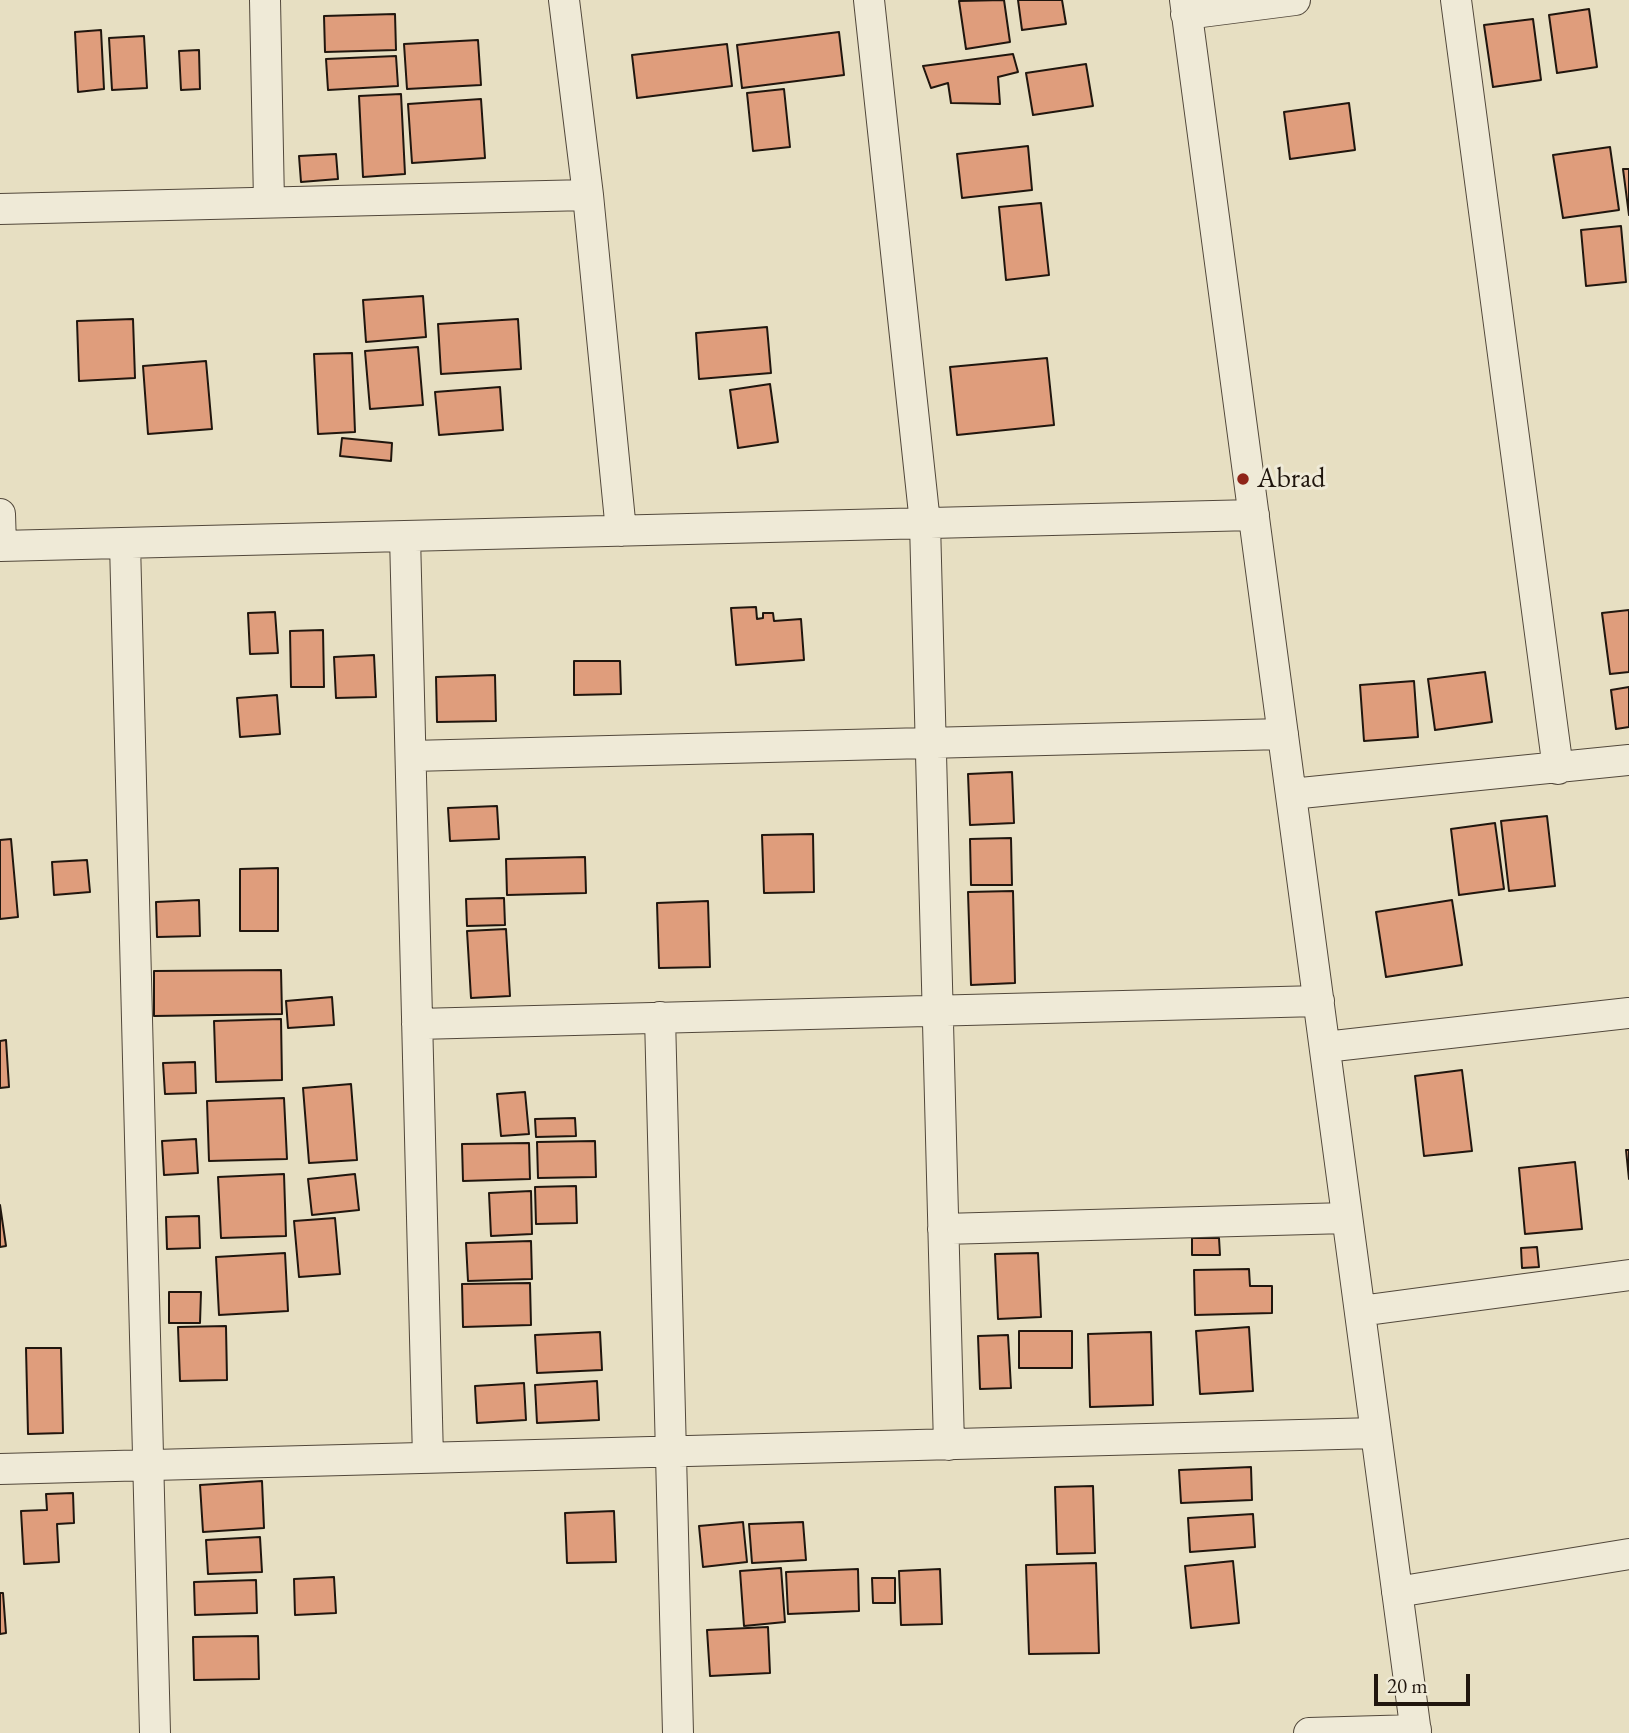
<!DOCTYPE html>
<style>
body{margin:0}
#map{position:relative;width:1629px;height:1733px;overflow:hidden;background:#e7dfc2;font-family:"EB Garamond",serif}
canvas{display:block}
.scale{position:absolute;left:1374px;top:1674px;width:96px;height:32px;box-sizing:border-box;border:4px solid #20160e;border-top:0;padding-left:9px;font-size:21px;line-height:24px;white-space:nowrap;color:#20160e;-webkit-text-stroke:5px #efead7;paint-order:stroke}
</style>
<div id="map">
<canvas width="1629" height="1733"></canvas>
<div class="scale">20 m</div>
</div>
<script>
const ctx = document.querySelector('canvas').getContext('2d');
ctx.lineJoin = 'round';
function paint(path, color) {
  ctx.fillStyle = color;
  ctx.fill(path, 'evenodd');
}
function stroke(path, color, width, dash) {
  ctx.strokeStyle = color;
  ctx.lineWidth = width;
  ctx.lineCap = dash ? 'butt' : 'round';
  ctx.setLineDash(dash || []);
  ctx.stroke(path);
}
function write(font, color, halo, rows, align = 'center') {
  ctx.font = font + ' "EB Garamond",serif';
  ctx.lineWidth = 6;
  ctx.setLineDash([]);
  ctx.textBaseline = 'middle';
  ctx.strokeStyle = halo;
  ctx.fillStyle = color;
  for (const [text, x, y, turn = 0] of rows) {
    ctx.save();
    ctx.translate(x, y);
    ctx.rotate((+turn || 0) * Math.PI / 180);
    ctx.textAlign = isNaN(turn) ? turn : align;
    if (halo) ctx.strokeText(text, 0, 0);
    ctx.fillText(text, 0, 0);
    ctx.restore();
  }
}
const building = new Path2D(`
 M 1004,0 L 1010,42 L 966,49 L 959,1 Z
 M 1018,0 L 1062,0 L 1066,24 L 1022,30 Z
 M 1589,9 L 1597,67 L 1557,73 L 1549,15 Z
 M 395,14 L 396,50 L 325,52 L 324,16 Z
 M 1533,19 L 1541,80 L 1493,87 L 1484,25 Z
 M 101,30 L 104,89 L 78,92 L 75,32 Z
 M 839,32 L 844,75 L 742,88 L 737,45 Z
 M 144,36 L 147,88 L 112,90 L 109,38 Z
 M 478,40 L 481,85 L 407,89 L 404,44 Z
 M 727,44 L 732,86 L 637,98 L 632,55 Z
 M 199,50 L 200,89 L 181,90 L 179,51 Z
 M 1013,54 L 1018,72 L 998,77 L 1000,104 L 951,103 L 948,83 L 931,88 L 923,66 Z
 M 396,56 L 398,86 L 328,90 L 326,59 Z
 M 1086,64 L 1093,106 L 1033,115 L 1026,73 Z
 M 784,89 L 790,147 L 753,151 L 747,93 Z
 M 401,94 L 405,174 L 363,177 L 359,96 Z
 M 481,99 L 485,158 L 412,163 L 408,104 Z
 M 1349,103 L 1355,150 L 1290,159 L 1284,112 Z
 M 1028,146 L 1032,190 L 962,198 L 957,154 Z
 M 1610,147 L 1619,210 L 1563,218 L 1553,155 Z
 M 336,154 L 338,179 L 301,182 L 299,156 Z
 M 1623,169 L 1629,169 L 1629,215 Z
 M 1041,203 L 1049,275 L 1006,280 L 999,207 Z
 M 1621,226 L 1626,282 L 1586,286 L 1581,230 Z
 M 423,296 L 426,337 L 366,342 L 363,300 Z
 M 133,319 L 135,378 L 79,381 L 77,321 Z
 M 518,319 L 521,369 L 441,374 L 438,324 Z
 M 767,327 L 771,373 L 699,379 L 696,333 Z
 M 418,347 L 423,405 L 370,409 L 365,351 Z
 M 352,353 L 355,432 L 318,434 L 314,354 Z
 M 1047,358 L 1054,425 L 957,435 L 950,367 Z
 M 206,361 L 212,429 L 148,434 L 143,366 Z
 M 770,384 L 778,442 L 738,448 L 730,390 Z
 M 500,387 L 503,430 L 439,435 L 435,392 Z
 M 342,438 L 392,443 L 391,461 L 340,456 Z
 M 756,607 L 757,619 L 763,618 L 763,613 L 773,613 L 774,621 L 801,619 L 804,660 L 736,665 L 731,608 Z
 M 1629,610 L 1629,672 L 1610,674 L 1602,613 Z
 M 275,612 L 278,653 L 250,654 L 248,613 Z
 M 323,630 L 324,687 L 291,687 L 290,631 Z
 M 374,655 L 376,697 L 336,698 L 334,657 Z
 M 574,661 L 620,661 L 621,694 L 574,695 Z
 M 1485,672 L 1492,722 L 1435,730 L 1428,679 Z
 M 495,675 L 496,721 L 437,722 L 436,677 Z
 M 1414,681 L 1418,737 L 1364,741 L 1360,685 Z
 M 1629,687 L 1629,727 L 1616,729 L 1611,690 Z
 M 277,695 L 280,734 L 240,737 L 237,698 Z
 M 1012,772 L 1014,823 L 970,825 L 968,774 Z
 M 497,806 L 499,839 L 450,841 L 448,808 Z
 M 1547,816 L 1555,886 L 1509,891 L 1501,821 Z
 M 1495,823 L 1504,889 L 1459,895 L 1451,829 Z
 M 813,834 L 814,892 L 764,893 L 762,835 Z
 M 1011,838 L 1012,885 L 971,885 L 970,839 Z
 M 11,839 L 18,917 L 0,919 L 0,840 Z
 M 585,857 L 586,893 L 507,895 L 506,859 Z
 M 87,860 L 90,892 L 54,895 L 52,862 Z
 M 278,868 L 278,931 L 240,931 L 240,869 Z
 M 1013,891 L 1015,983 L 971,985 L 968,892 Z
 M 504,898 L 505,925 L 467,926 L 466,899 Z
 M 199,900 L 200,936 L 157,937 L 156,902 Z
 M 1452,900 L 1462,965 L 1386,977 L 1376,912 Z
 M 708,901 L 710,967 L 659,968 L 657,903 Z
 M 506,929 L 510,996 L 471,998 L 467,931 Z
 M 281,970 L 282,1014 L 154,1016 L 154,971 Z
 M 332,997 L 334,1025 L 288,1028 L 286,1001 Z
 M 281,1019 L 282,1080 L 216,1082 L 214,1021 Z
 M 6,1040 L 9,1087 L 0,1088 L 0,1041 Z
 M 195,1062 L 196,1093 L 165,1094 L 163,1063 Z
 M 1462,1070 L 1472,1151 L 1424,1156 L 1415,1076 Z
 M 351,1084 L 357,1160 L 309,1163 L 303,1088 Z
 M 525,1092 L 529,1134 L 501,1136 L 497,1094 Z
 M 284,1098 L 287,1159 L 209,1161 L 207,1101 Z
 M 575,1118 L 576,1136 L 536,1137 L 535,1119 Z
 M 196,1139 L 198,1173 L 164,1175 L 162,1141 Z
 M 595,1141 L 596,1177 L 538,1178 L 537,1142 Z
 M 529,1143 L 530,1179 L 463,1181 L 462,1144 Z
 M 1626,1150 L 1629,1150 L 1629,1179 Z
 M 1575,1162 L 1582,1229 L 1525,1234 L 1519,1168 Z
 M 284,1174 L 286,1236 L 221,1238 L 218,1177 Z
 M 355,1174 L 359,1210 L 312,1215 L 308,1179 Z
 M 576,1186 L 577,1223 L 536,1224 L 535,1187 Z
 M 531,1191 L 532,1234 L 491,1236 L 489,1193 Z
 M 0,1205 L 6,1246 L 0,1247 Z
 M 199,1216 L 200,1248 L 167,1249 L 166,1217 Z
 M 335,1218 L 340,1274 L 299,1277 L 294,1221 Z
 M 1192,1238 L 1219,1238 L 1220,1255 L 1192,1255 Z
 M 531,1241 L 532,1279 L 468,1281 L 466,1243 Z
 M 1537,1247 L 1539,1267 L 1522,1268 L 1521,1248 Z
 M 285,1253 L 288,1311 L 219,1315 L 216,1257 Z
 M 1038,1253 L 1041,1317 L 998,1319 L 995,1254 Z
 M 1249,1269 L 1250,1286 L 1272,1286 L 1272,1313 L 1195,1315 L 1194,1270 Z
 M 530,1283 L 531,1325 L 463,1327 L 462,1284 Z
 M 169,1292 L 201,1292 L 200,1323 L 169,1323 Z
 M 226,1326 L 227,1380 L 180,1381 L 178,1327 Z
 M 1249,1327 L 1253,1391 L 1200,1394 L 1196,1331 Z
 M 1019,1331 L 1072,1331 L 1072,1368 L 1019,1368 Z
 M 600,1332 L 602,1370 L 537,1373 L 535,1335 Z
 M 1151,1332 L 1153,1405 L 1090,1407 L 1088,1334 Z
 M 1008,1335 L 1011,1388 L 980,1389 L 978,1336 Z
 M 26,1348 L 61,1348 L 63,1433 L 28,1434 Z
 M 597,1381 L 599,1420 L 537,1423 L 535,1385 Z
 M 524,1383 L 526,1420 L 477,1423 L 475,1386 Z
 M 1251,1467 L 1252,1500 L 1181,1503 L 1179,1470 Z
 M 262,1481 L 264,1528 L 203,1532 L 200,1485 Z
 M 1093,1486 L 1095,1553 L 1057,1554 L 1055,1487 Z
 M 73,1493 L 74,1523 L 57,1524 L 59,1562 L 24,1564 L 21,1511 L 47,1510 L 46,1494 Z
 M 614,1511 L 616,1562 L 567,1563 L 565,1513 Z
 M 1253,1514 L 1255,1547 L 1190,1552 L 1188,1518 Z
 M 743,1522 L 747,1562 L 703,1567 L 699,1526 Z
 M 803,1522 L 806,1560 L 752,1563 L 749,1524 Z
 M 260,1537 L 262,1572 L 208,1574 L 206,1540 Z
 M 1233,1561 L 1239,1623 L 1191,1628 L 1185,1566 Z
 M 1096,1563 L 1099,1653 L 1029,1654 L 1026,1565 Z
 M 781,1568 L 785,1622 L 744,1626 L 740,1571 Z
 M 858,1569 L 859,1611 L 788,1614 L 786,1572 Z
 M 940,1569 L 942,1624 L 901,1625 L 899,1571 Z
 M 334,1577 L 336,1613 L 295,1615 L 294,1579 Z
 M 872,1578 L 895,1578 L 895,1603 L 873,1603 Z
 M 256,1580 L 257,1613 L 195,1615 L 194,1582 Z
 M 0,1593 L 3,1593 L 6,1633 L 0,1634 Z
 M 768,1627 L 770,1673 L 710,1676 L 707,1630 Z
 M 258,1636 L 259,1679 L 194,1680 L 193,1637 Z`);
const minor = new Path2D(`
 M 265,0 L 269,202
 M 564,0 L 588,195 L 621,531
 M 869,0 L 925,523 L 949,1445
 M 1185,0 L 1416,1733
 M 1456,0 L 1558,769
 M 1186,14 L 1295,0
 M 0,209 L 588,195
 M 0,514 L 1,546
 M 405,536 L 428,1458
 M 125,543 L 155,1733
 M 0,546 L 1254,515
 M 411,756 L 1283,734
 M 1291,794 L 1629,760
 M 660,1017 L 678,1733
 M 417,1024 L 1319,1001
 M 1325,1047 L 1629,1013
 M 943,1229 L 1347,1218
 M 1360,1311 L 1629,1275
 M 0,1469 L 1376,1433
 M 1397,1592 L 1629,1554
 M 1309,1733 L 1416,1730`);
const markers = [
 [1243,479,7,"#8f2418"]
];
const poiNames = [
 ["Abrad",1257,479]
];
paint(building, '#df9d7c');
stroke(building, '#20160e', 2);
stroke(minor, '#52483b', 32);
stroke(minor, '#efead7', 30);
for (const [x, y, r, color] of markers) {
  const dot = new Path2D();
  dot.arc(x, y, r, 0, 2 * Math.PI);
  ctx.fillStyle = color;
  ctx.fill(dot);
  stroke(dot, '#efead7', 2.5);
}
write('28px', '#20160e', '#efead7', poiNames, 'left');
</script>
